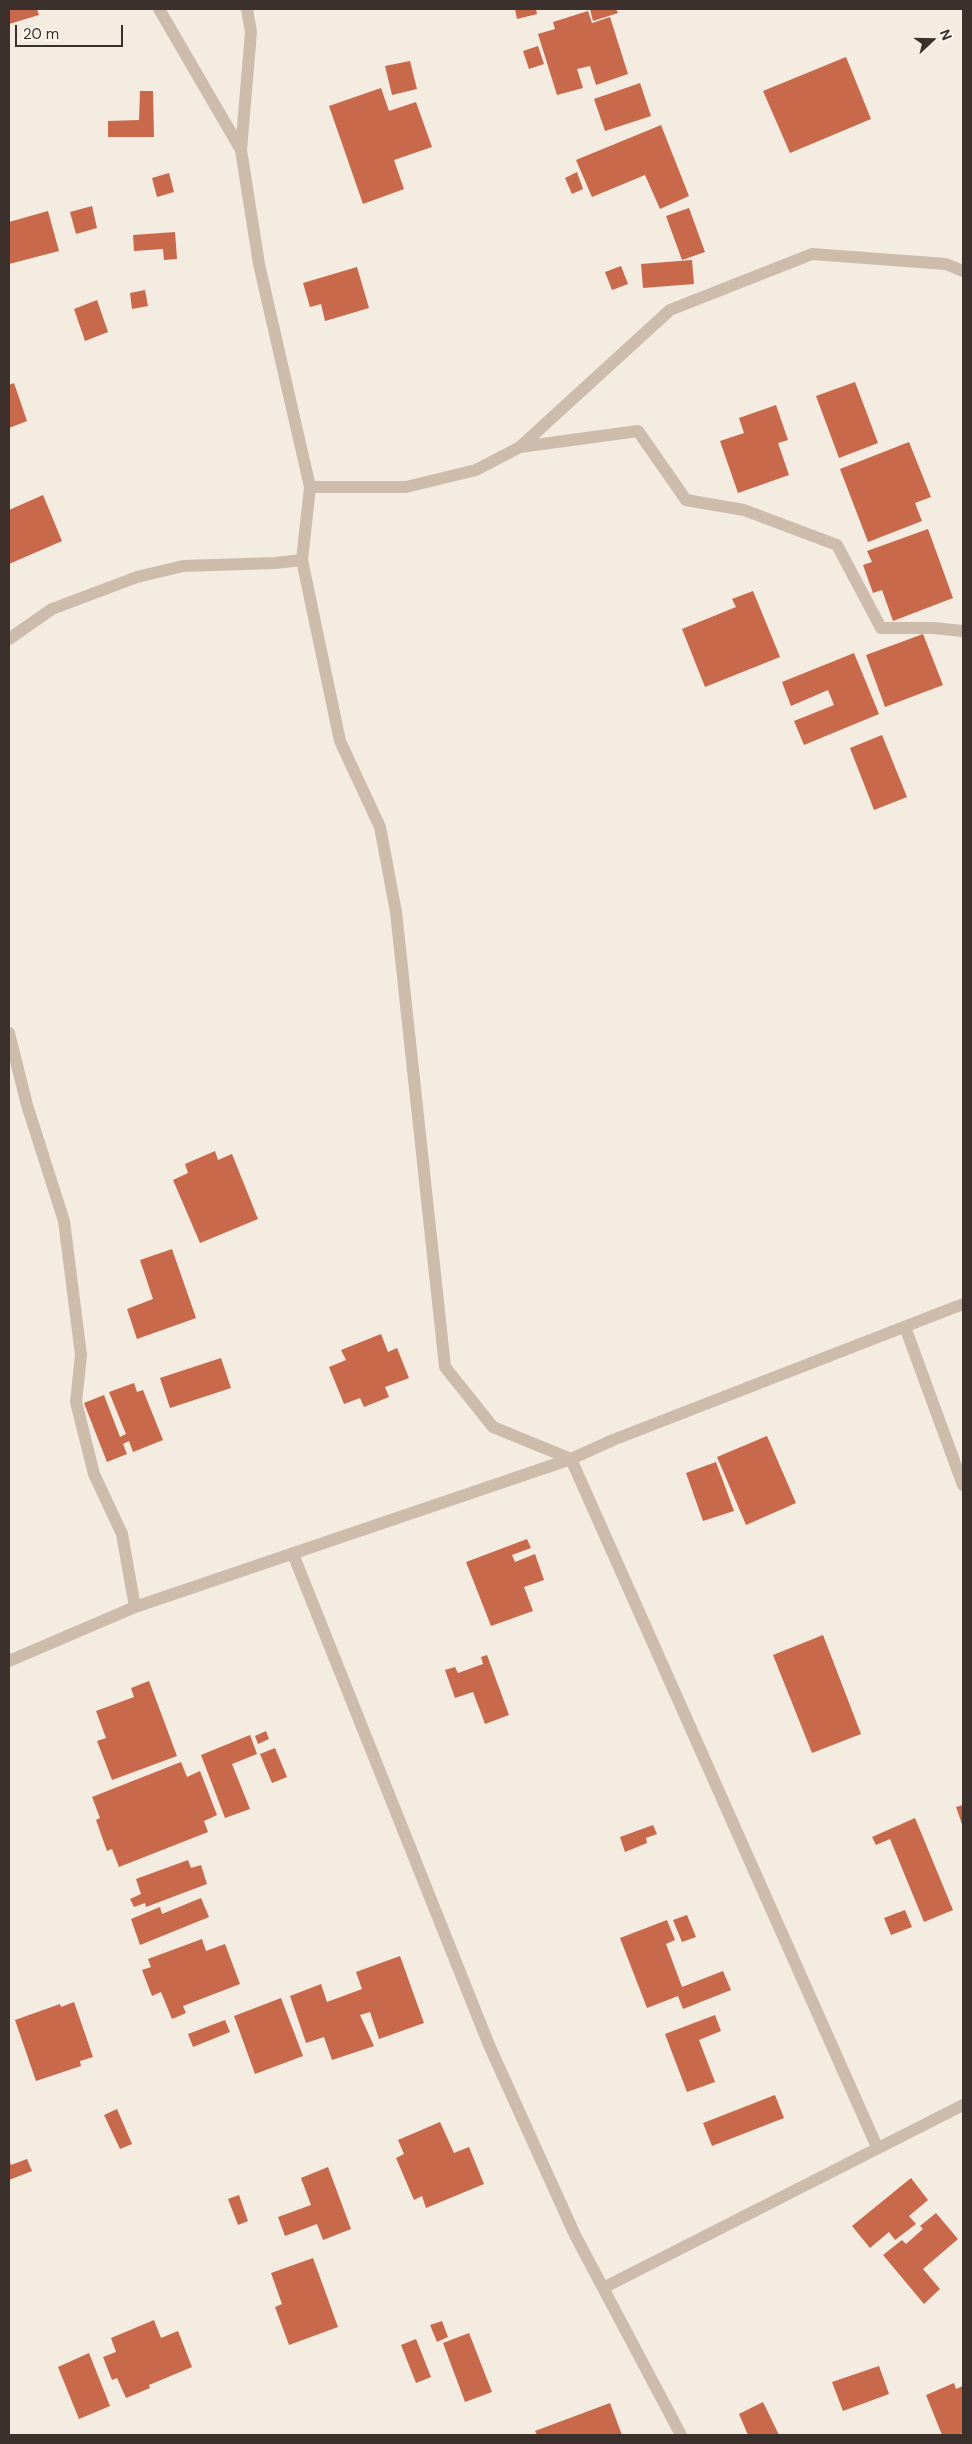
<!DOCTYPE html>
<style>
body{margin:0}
#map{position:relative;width:972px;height:2444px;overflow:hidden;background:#f4ebe1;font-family:"DM Sans",sans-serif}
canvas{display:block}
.frame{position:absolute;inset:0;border:10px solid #3b302b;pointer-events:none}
.north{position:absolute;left:907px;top:15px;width:50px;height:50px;-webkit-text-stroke:4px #fbf5ee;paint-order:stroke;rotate:69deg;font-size:14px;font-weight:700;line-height:20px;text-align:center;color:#3b302b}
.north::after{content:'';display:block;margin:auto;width:18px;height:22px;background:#3b302b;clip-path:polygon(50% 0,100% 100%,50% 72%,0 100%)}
.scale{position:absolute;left:15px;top:25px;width:108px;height:22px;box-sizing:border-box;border:2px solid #3b302b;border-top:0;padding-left:6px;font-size:15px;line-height:18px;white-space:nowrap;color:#3b302b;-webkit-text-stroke:4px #fbf5ee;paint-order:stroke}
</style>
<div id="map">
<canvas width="972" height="2444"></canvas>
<div class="frame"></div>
<div class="north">N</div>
<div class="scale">20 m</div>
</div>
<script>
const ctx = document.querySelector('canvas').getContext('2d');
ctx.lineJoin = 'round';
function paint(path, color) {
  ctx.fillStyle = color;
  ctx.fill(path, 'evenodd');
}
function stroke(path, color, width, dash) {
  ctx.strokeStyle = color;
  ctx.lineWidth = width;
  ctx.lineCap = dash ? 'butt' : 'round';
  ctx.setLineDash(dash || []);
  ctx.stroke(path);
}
const building = new Path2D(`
 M 9,9 L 37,9 L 39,15 L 9,24 Z
 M 515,9 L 536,9 L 537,14 L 517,19 Z
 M 590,9 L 616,9 L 618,13 L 593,21 Z
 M 588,11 L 592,23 L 610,17 L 628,74 L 596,85 L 590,66 L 577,69 L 583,88 L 557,95 L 538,34 L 555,29 L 553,22 Z
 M 538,46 L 544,64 L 529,69 L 523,51 Z
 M 846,57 L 871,119 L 790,153 L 763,91 Z
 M 410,61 L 417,89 L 392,95 L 385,66 Z
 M 640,83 L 651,116 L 605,131 L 594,99 Z
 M 381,88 L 389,111 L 416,102 L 432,147 L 394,160 L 404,189 L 363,204 L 329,106 Z
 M 140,91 L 153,91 L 154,137 L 108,137 L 108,121 L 139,120 Z
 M 661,125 L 689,196 L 660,209 L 645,175 L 592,197 L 576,160 Z
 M 577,172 L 583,189 L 572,194 L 565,178 Z
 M 169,173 L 174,192 L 157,197 L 152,178 Z
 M 92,206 L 97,228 L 76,234 L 70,212 Z
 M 689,208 L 705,252 L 682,260 L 666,216 Z
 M 48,211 L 59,251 L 9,264 L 9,222 Z
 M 175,232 L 177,259 L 164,260 L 163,249 L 134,251 L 133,235 Z
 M 692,260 L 694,284 L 643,288 L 641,264 Z
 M 621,266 L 628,284 L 612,290 L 605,272 Z
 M 357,267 L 369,308 L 325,321 L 321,304 L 310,307 L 303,283 Z
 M 145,290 L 148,306 L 132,309 L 130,293 Z
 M 97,300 L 108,332 L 85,341 L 74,309 Z
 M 855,382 L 878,443 L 839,458 L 816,396 Z
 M 14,383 L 27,421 L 9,428 L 9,385 Z
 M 776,405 L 788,440 L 778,443 L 789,475 L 738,493 L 720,441 L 744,433 L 739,418 Z
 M 909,442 L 931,497 L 915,503 L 922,521 L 868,542 L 840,469 Z
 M 43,495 L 62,541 L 9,564 L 9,510 Z
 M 928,529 L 953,598 L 893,621 L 882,590 L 873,593 L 863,565 L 872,562 L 867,551 Z
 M 753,591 L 780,657 L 705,687 L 682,629 L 736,607 L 732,599 Z
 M 923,634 L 943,685 L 885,707 L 866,655 Z
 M 854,653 L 879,714 L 804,745 L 794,721 L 834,705 L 828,690 L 791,706 L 782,682 Z
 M 882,735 L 907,797 L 874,810 L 850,748 Z
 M 215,1151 L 218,1160 L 232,1154 L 258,1219 L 200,1243 L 173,1180 L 188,1173 L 185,1164 Z
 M 172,1249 L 196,1318 L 137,1339 L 127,1309 L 153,1299 L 140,1260 Z
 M 381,1334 L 388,1352 L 397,1348 L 409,1378 L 385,1387 L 389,1397 L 364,1407 L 360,1398 L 344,1404 L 329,1367 L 346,1360 L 341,1350 Z
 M 221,1358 L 231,1388 L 170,1408 L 160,1378 Z
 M 134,1383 L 137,1392 L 143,1390 L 163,1440 L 133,1452 L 129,1441 L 123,1444 L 127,1454 L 107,1462 L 84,1403 L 104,1395 L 120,1437 L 126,1434 L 109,1392 Z
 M 767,1436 L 796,1503 L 746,1525 L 717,1457 Z
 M 716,1462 L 734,1511 L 703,1521 L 686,1473 Z
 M 527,1539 L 531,1548 L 512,1555 L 515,1562 L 535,1554 L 544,1580 L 524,1587 L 533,1611 L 491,1626 L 466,1562 Z
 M 823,1635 L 861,1734 L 812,1753 L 773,1655 Z
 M 487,1655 L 509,1715 L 485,1724 L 473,1692 L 455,1698 L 445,1670 L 455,1667 L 458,1673 L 483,1664 L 481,1657 Z
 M 149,1681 L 177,1756 L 112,1780 L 97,1741 L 106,1738 L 96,1711 L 134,1697 L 131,1688 Z
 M 266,1731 L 269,1739 L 258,1744 L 255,1736 Z
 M 250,1735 L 257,1754 L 232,1764 L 250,1809 L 225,1818 L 201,1755 Z
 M 275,1748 L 287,1777 L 272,1783 L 260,1754 Z
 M 181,1762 L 187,1777 L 200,1771 L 217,1815 L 204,1821 L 208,1832 L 119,1867 L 112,1849 L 107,1851 L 96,1820 L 100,1818 L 92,1797 Z
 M 963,1805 L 963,1827 L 956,1807 Z
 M 915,1818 L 953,1910 L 924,1922 L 890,1839 L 876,1845 L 872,1837 Z
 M 653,1825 L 657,1834 L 646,1838 L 647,1843 L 625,1852 L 620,1837 Z
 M 188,1860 L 191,1868 L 201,1865 L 207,1884 L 146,1907 L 145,1903 L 134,1907 L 130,1899 L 141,1894 L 136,1879 Z
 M 201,1898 L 209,1917 L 140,1945 L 131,1919 L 160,1907 L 162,1914 Z
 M 905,1910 L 912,1927 L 891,1935 L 884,1918 Z
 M 687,1915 L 696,1937 L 682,1942 L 673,1920 Z
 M 667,1920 L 675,1940 L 666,1944 L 682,1987 L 723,1971 L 731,1990 L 683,2009 L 678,1996 L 647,2008 L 620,1938 Z
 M 202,1939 L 206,1951 L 225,1944 L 240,1984 L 183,2006 L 186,2013 L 172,2019 L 161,1992 L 152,1996 L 142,1970 L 151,1967 L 148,1959 Z
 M 400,1956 L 424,2023 L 379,2039 L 370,2012 L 360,2015 L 374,2046 L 332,2060 L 324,2037 L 306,2043 L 290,1996 L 321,1984 L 327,2002 L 362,1989 L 356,1972 Z
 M 281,1998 L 303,2056 L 255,2074 L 234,2016 Z
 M 74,2002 L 93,2057 L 80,2061 L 81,2066 L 36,2081 L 15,2020 L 60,2004 L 61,2007 Z
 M 715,2015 L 721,2031 L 699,2040 L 715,2082 L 687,2092 L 665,2034 Z
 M 225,2020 L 230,2032 L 193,2047 L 188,2034 Z
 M 775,2095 L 784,2118 L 712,2146 L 703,2123 Z
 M 117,2109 L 132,2144 L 120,2149 L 104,2115 Z
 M 440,2122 L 454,2153 L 469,2147 L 484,2184 L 426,2208 L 422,2196 L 414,2200 L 396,2158 L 404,2154 L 398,2140 Z
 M 9,2159 L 11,2165 L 27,2159 L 32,2171 L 9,2180 Z
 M 328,2167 L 351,2229 L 323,2240 L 317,2224 L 285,2236 L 278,2217 L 311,2205 L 301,2178 Z
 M 911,2178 L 928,2200 L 909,2216 L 916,2224 L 895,2240 L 889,2232 L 870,2248 L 852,2226 Z
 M 239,2195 L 248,2221 L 238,2225 L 228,2199 Z
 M 936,2213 L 958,2239 L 923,2269 L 940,2289 L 924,2304 L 883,2255 L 902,2240 L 906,2244 L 923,2229 L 920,2226 Z
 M 313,2258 L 338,2327 L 289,2345 L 275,2307 L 282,2304 L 271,2273 Z
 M 154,2320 L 161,2338 L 178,2331 L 192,2367 L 149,2385 L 150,2388 L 126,2398 L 117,2378 L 112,2380 L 103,2357 L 116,2352 L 111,2338 Z
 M 442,2321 L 448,2337 L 437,2342 L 430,2325 Z
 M 469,2333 L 492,2392 L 465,2402 L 443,2343 Z
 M 416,2339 L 431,2377 L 416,2383 L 401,2345 Z
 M 89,2353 L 110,2406 L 79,2419 L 58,2367 Z
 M 879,2366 L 889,2394 L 843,2411 L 832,2382 Z
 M 954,2383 L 956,2389 L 963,2386 L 963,2433 L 957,2435 L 942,2435 L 926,2395 Z
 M 763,2402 L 779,2435 L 748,2435 L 739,2414 Z
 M 610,2403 L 622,2435 L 537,2435 L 535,2431 Z`);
const street = new Path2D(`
 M 159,9 L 241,150 L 259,264 L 310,487 L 406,487 L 476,470 L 520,447 L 670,310 L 812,254 L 946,264 L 963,271
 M 241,150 L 251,32 L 247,9
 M 520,447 L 638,431 L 686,500 L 744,510 L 837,545 L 881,628 L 933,628 L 963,631
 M 302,560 L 340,741 L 380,827 L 396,912 L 445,1367 L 493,1427 L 571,1459 L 877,2147
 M 9,639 L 52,609 L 137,577 L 183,566 L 275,563 L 302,560 L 310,487
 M 9,1033 L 27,1105 L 64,1221 L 81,1355 L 76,1402 L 94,1474 L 122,1534 L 135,1607
 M 905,1327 L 963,1485
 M 293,1554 L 489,2045 L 575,2235 L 681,2435
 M 9,1661 L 135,1607 L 571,1459 L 613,1440 L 963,1304
 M 603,2288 L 963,2105`);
paint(building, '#c8694b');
stroke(street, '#cdbbac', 12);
</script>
